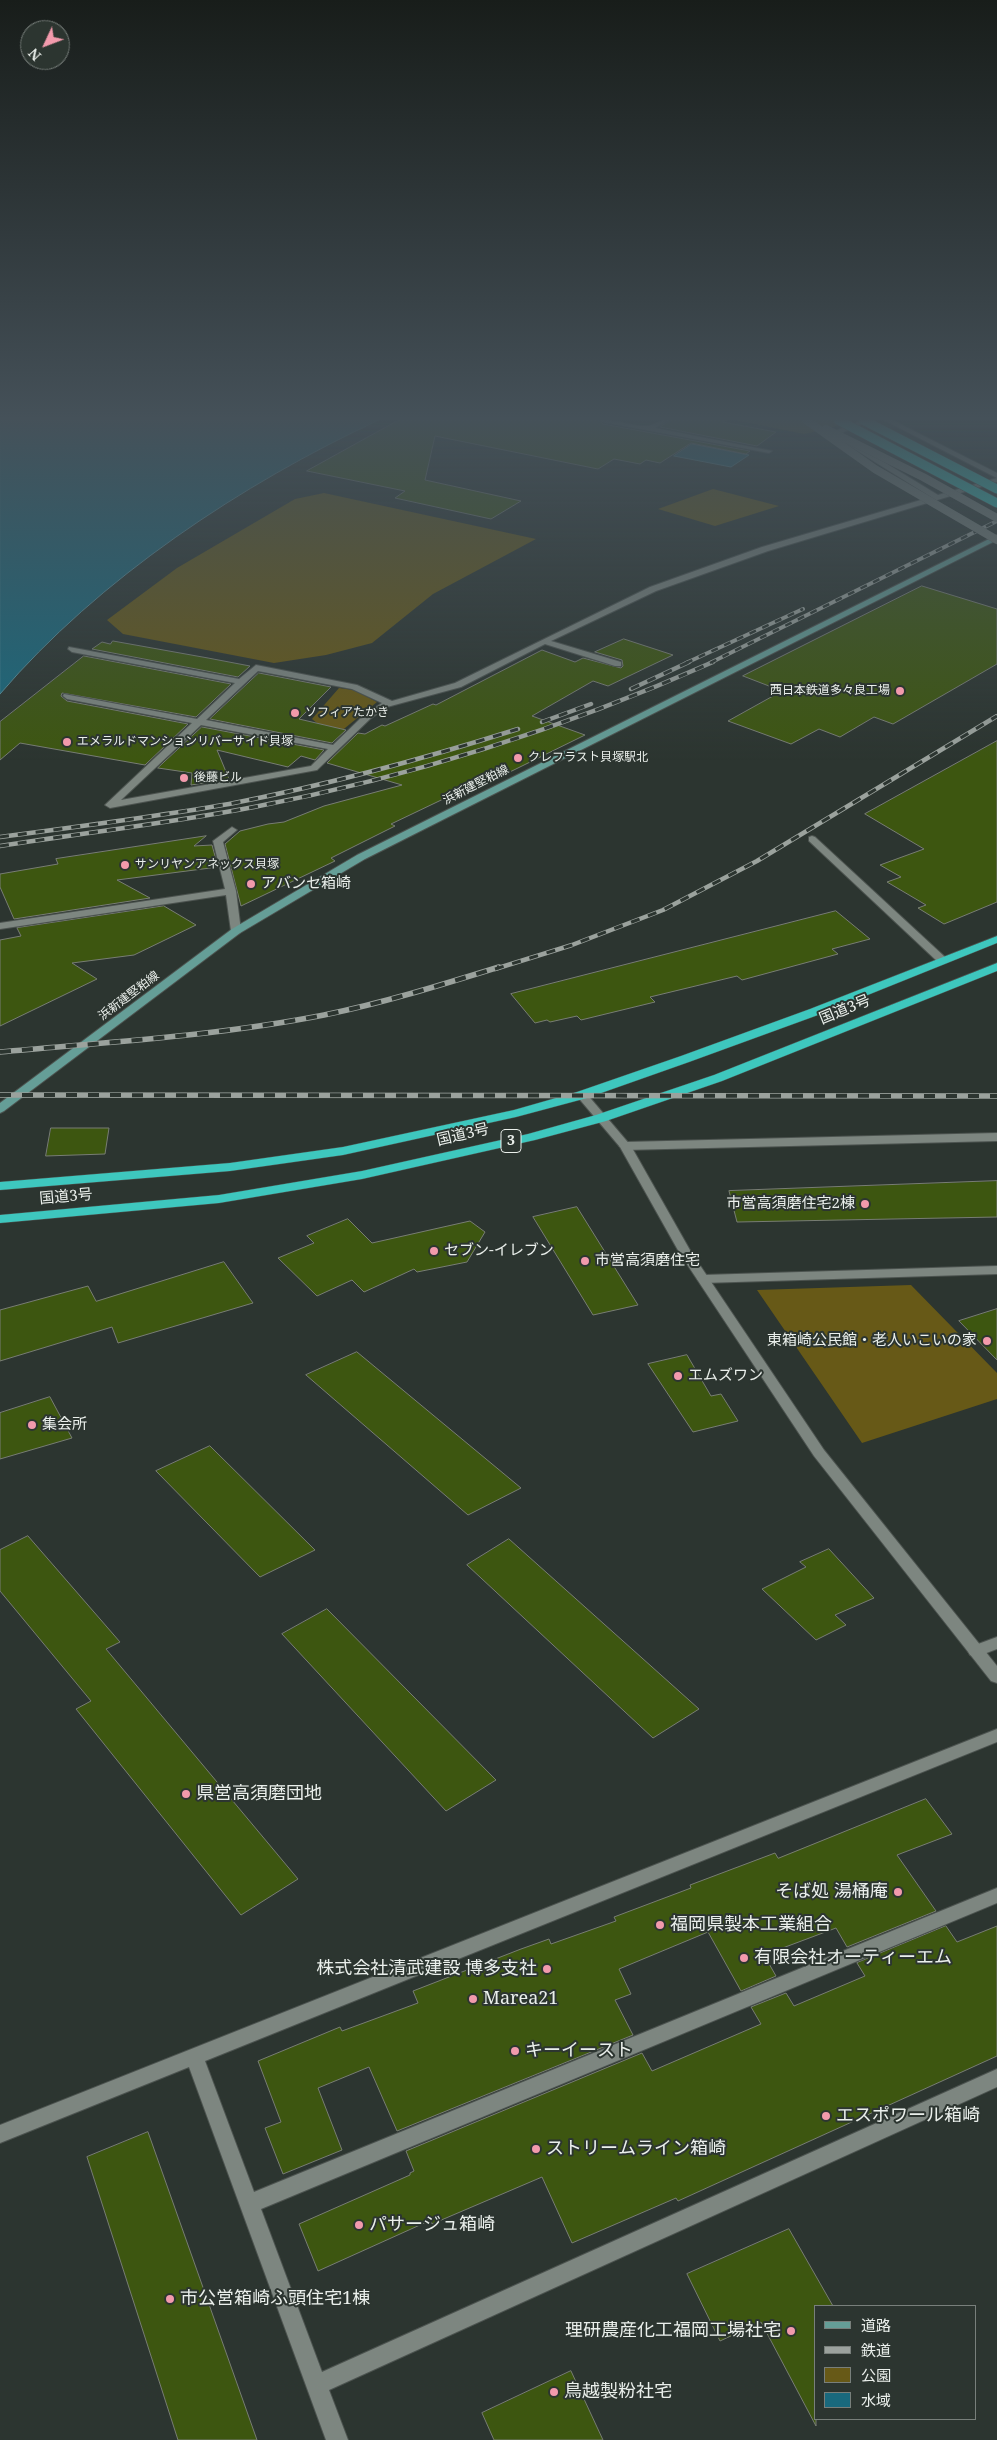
<!DOCTYPE html>
<meta charset="utf-8">
<style>
body{margin:0}
#map{position:relative;width:997px;height:2440px;overflow:hidden;background:#2c3530;font-family:"Noto Serif","Noto Sans JP",serif}
canvas{display:block}
.legend{position:absolute;left:814px;top:2305px;width:162px;height:115px;box-sizing:border-box;background:#2c3530;border:1px solid #787f7b;margin:0;padding:6px 9px;list-style:none;font-size:15px;color:#eaefeb}
.legend li{display:flex;align-items:center;gap:10px;height:25px}
.legend b{width:25px;border:1px solid #787f7b}
.north{position:absolute;left:20px;top:20px;width:50px;height:50px;box-sizing:border-box;background:#2c3530;border:1px solid #787f7b;border-radius:50%;rotate:227deg;font-size:14px;font-weight:700;line-height:20px;text-align:center;color:#eaefeb}
.north::after{content:'';display:block;margin:auto;width:18px;height:22px;background:#f29aac;clip-path:polygon(50% 0,100% 100%,50% 72%,0 100%)}
</style>
<div id="map">
<canvas width="997" height="2440"></canvas>
<ul class="legend">
<li><b style="height:6px;background:#659e97"></b>道路</li>
<li><b style="height:6px;background:#9ba29d"></b>鉄道</li>
<li><b style="height:14px;background:#675917"></b>公園</li>
<li><b style="height:14px;background:#19697d"></b>水域</li>
</ul>
<div class="north">N</div>
</div>
<script>
const ctx = document.querySelector('canvas').getContext('2d');
ctx.lineJoin = 'round';
function paint(path, color) {
  ctx.fillStyle = color;
  ctx.fill(path, 'evenodd');
}
function stroke(path, color, width, dash) {
  ctx.strokeStyle = color;
  ctx.lineWidth = width;
  ctx.lineCap = dash ? 'butt' : 'round';
  ctx.setLineDash(dash || []);
  ctx.stroke(path);
}
function write(font, color, halo, rows, align = 'center') {
  ctx.font = font + ' "Noto Serif","Noto Sans JP",serif';
  ctx.lineWidth = 4;
  ctx.setLineDash([]);
  ctx.textBaseline = 'middle';
  ctx.strokeStyle = halo;
  ctx.fillStyle = color;
  for (const [text, x, y, turn = 0] of rows) {
    ctx.save();
    ctx.translate(x, y);
    ctx.rotate((+turn || 0) * Math.PI / 180);
    ctx.textAlign = isNaN(turn) ? turn : align;
    if (halo) ctx.strokeText(text, 0, 0);
    ctx.fillText(text, 0, 0);
    ctx.restore();
  }
}
const green = new Path2D(`
 M 734,420 L 853,420 L 828,429 L 804,434 Z
 M 713,489 L 779,506 L 715,526 L 658,509 Z
 M 324,493 L 536,539 L 433,594 L 372,643 L 326,655 L 274,663 L 123,634 L 107,620 L 177,568 L 295,499 Z
 M 339,688 L 353,690 L 377,702 L 334,737 L 312,719 Z
 M 911,1285 L 997,1373 L 997,1399 L 862,1443 L 757,1290 Z`);
const water = new Path2D(`
 M 0,420 L 379,420 C 243,483 98,579 0,694 Z
 M 692,444 L 749,455 L 731,467 L 674,456 Z`);
const building = new Path2D(`
 M 399,420 L 598,420 L 603,424 L 750,451 L 746,454 L 691,443 L 660,463 L 646,460 L 640,464 L 614,459 L 598,469 L 435,436 L 425,480 L 521,501 L 491,519 L 395,498 L 405,491 L 307,471 Z
 M 671,420 L 727,420 L 723,422 L 776,432 L 757,446 L 660,427 Z
 M 922,586 L 997,609 L 997,664 L 893,724 L 874,717 L 840,737 L 819,729 L 791,744 L 728,721 L 782,691 L 743,676 Z
 M 624,639 L 673,655 L 608,686 L 593,681 L 532,716 L 585,735 L 463,795 L 458,792 L 391,824 L 395,826 L 331,858 L 335,861 L 241,906 L 225,844 L 240,831 L 268,824 L 284,822 L 324,806 L 402,785 L 327,763 L 358,733 L 365,734 L 382,725 L 385,726 L 433,704 L 436,705 L 542,650 L 575,662 L 583,658 L 621,668 L 623,666 L 622,660 L 595,652 Z
 M 113,641 L 208,658 L 250,666 L 238,677 L 92,649 L 102,642 L 110,644 Z
 M 84,656 L 231,684 L 196,717 L 62,693 L 61,696 L 67,701 L 188,724 L 145,765 L 20,743 L 0,760 L 0,722 Z
 M 259,673 L 331,687 L 299,719 L 346,730 L 332,743 L 210,719 Z
 M 202,727 L 324,750 L 315,760 L 301,756 L 288,767 L 217,750 L 229,779 L 191,785 L 192,773 L 158,768 Z
 M 997,741 L 997,902 L 944,924 L 918,908 L 926,905 L 887,882 L 901,877 L 880,865 L 924,849 L 865,814 Z
 M 206,836 L 194,846 L 212,845 L 218,867 L 117,880 L 150,898 L 14,919 L 0,887 L 0,874 L 58,864 L 56,859 Z
 M 164,906 L 196,925 L 134,955 L 72,963 L 97,979 L 0,1026 L 0,940 L 21,936 L 17,928 Z
 M 836,911 L 870,939 L 832,949 L 838,954 L 742,980 L 737,976 L 650,997 L 655,1002 L 581,1020 L 577,1016 L 550,1022 L 547,1020 L 535,1023 L 511,994 Z
 M 51,1128 L 109,1128 L 105,1154 L 46,1156 Z
 M 997,1181 L 997,1217 L 737,1222 L 729,1191 Z
 M 577,1207 L 638,1305 L 593,1315 L 533,1217 Z
 M 348,1219 L 372,1243 L 470,1221 L 485,1232 L 467,1262 L 417,1272 L 414,1269 L 364,1292 L 352,1280 L 317,1296 L 278,1258 L 314,1243 L 307,1236 Z
 M 224,1262 L 253,1303 L 118,1343 L 112,1327 L 0,1361 L 0,1310 L 88,1286 L 96,1301 Z
 M 997,1309 L 997,1360 L 959,1321 Z
 M 357,1352 L 521,1488 L 468,1515 L 306,1375 Z
 M 687,1355 L 711,1396 L 721,1394 L 738,1421 L 693,1432 L 648,1364 Z
 M 50,1397 L 72,1438 L 0,1459 L 0,1413 Z
 M 210,1446 L 315,1550 L 260,1577 L 156,1471 Z
 M 28,1536 L 120,1642 L 106,1649 L 298,1879 L 241,1915 L 76,1709 L 91,1701 L 0,1591 L 0,1550 Z
 M 509,1539 L 699,1709 L 653,1738 L 467,1565 Z
 M 829,1549 L 874,1598 L 835,1615 L 846,1625 L 816,1640 L 762,1589 L 806,1567 L 800,1562 Z
 M 327,1609 L 496,1780 L 446,1811 L 282,1634 Z
 M 926,1799 L 952,1834 L 897,1855 L 936,1911 L 847,1947 L 836,1928 L 764,1955 L 776,1976 L 741,1991 L 708,1932 L 619,1969 L 631,1994 L 615,2000 L 633,2035 L 397,2131 L 369,2067 L 318,2088 L 342,2150 L 283,2174 L 265,2128 L 281,2122 L 258,2061 L 340,2027 L 342,2031 L 418,2003 L 413,1991 L 521,1949 L 549,1939 L 551,1944 L 616,1921 L 614,1917 L 691,1888 L 690,1885 L 775,1853 L 778,1858 Z
 M 946,1926 L 957,1942 L 997,1926 L 997,2056 L 678,2201 L 676,2198 L 572,2243 L 542,2177 L 432,2224 L 431,2220 L 318,2271 L 299,2224 L 410,2175 L 410,2173 L 414,2171 L 406,2151 L 642,2053 L 652,2071 L 761,2024 L 751,2007 L 786,1993 L 794,2006 L 865,1976 L 857,1963 Z
 M 148,2132 L 257,2440 L 178,2440 L 87,2157 Z
 M 789,2229 L 833,2306 L 816,2306 L 816,2426 L 761,2322 L 720,2341 L 687,2274 Z
 M 571,2371 L 603,2440 L 494,2440 L 482,2413 Z`);
const minor = new Path2D(`
 M 600,420 C 615,420 635,427 647,426 C 655,425 660,420 669,420 L 655,428 L 772,451 L 769,453 L 603,422 Z
 M 864,420 L 872,420 L 841,433 L 843,437 L 938,495 L 997,478 L 997,482 L 768,551 L 656,591 L 551,641 L 621,662 L 621,666 L 615,666 L 545,644 L 461,687 L 387,707 L 370,719 L 317,770 L 110,808 L 105,805 L 192,723 L 67,699 L 63,696 L 64,694 L 197,719 L 235,683 L 72,652 L 68,649 L 69,647 L 239,679 L 256,665 L 357,685 L 392,701 L 455,683 L 650,587 L 762,547 L 931,497 L 838,439 L 835,431 ZM 258,671 L 352,689 L 382,703 L 364,715 L 333,745 L 206,720 ZM 201,725 L 328,749 L 311,766 L 121,800 Z
 M 232,827 L 237,830 L 223,842 L 236,891 L 241,931 L 240,933 L 236,934 L 231,931 L 226,895 L 0,929 L 0,923 L 225,889 L 213,841 Z
 M 812,836 L 815,837 L 946,958 L 946,962 L 938,962 L 809,841 L 809,837 Z
 M 997,1133 L 997,1141 L 625,1150 L 619,1146 L 625,1142 Z
 M 997,1266 L 997,1274 L 703,1283 L 697,1279 L 703,1275 Z
 M 997,1637 L 997,1649 L 976,1657 L 970,1655 L 968,1651 L 970,1647 Z
 M 997,1729 L 997,1742 L 205,2061 L 254,2192 L 997,1888 L 997,1903 L 261,2209 L 322,2372 L 997,2069 L 997,2087 L 329,2390 L 348,2440 L 326,2440 L 189,2067 L 0,2143 L 0,2125 Z`);
const tertiary = new Path2D(`
 M 884,420 L 892,420 L 997,473 L 997,478 Z
 M 582,1092 L 586,1093 L 631,1146 L 691,1252 L 824,1450 L 997,1666 L 997,1683 L 991,1681 L 814,1456 L 679,1252 L 620,1147 L 576,1095 Z`);
const secondary = new Path2D(`
 M 997,535 L 997,540 L 365,859 L 240,933 L 4,1111 L 0,1113 L 0,1103 L 232,929 L 357,855 Z`);
const trunk = new Path2D(`
 M 997,936 L 997,943 L 818,1015 L 689,1062 L 587,1098 L 516,1117 L 343,1155 L 230,1171 L 0,1190 L 0,1182 L 230,1163 L 343,1147 L 514,1110 L 577,1092 L 681,1056 L 810,1009 Z
 M 997,963 L 997,971 L 722,1081 L 606,1121 L 535,1140 L 362,1179 L 219,1203 L 0,1223 L 0,1215 L 219,1195 L 362,1171 L 528,1134 L 596,1115 L 714,1075 Z`);
const railFar2 = new Path2D(`
 M 686,663 L 803,609
 M 710,663 L 997,521`);
const railFar1 = new Path2D(`
 M 631,689 L 689,662
 M 542,722 L 591,704
 M 0,837 C 76,827 153,817 229,804 C 327,785 423,759 518,729
 M 0,846 C 84,833 170,823 254,807 C 411,777 567,727 713,662
 M 495,969 L 572,945 L 663,910 L 757,861 L 997,716`);
const rail = new Path2D(`
 M 0,1052 C 108,1042 217,1036 324,1015 C 383,1003 441,985 499,967
 M 0,1095 L 997,1096`);
const tertiaryBridge = new Path2D(`
 M 806,420 L 875,469 L 997,540
 M 826,429 L 923,477 L 997,518`);
const motorwayBridge = new Path2D(`
 M 838,420 L 997,503
 M 863,420 L 997,489`);
const markers = [
 [900,691,5,"#f29aac"],
 [295,713,5,"#f29aac"],
 [67,742,5,"#f29aac"],
 [518,758,5,"#f29aac"],
 [184,778,5,"#f29aac"],
 [125,865,5,"#f29aac"],
 [251,884,5,"#f29aac"],
 [865,1204,5,"#f29aac"],
 [434,1251,5,"#f29aac"],
 [585,1261,5,"#f29aac"],
 [987,1341,5,"#f29aac"],
 [678,1376,5,"#f29aac"],
 [32,1425,5,"#f29aac"],
 [186,1794,5,"#f29aac"],
 [898,1892,5,"#f29aac"],
 [660,1925,5,"#f29aac"],
 [744,1958,5,"#f29aac"],
 [547,1969,5,"#f29aac"],
 [473,1999,5,"#f29aac"],
 [515,2051,5,"#f29aac"],
 [826,2116,5,"#f29aac"],
 [536,2149,5,"#f29aac"],
 [359,2225,5,"#f29aac"],
 [170,2299,5,"#f29aac"],
 [791,2331,5,"#f29aac"],
 [554,2392,5,"#f29aac"]
];
const farPoinames = [
 ["西日本鉄道多々良工場",890,691,"right"],
 ["ソフィアたかき",305,713],
 ["エメラルドマンションリバーサイド貝塚",77,742],
 ["クレフラスト貝塚駅北",528,758],
 ["後藤ビル",194,778],
 ["サンリヤンアネックス貝塚",135,865]
];
const farStreetnames = [
 ["浜新建堅粕線",476,785,-27],
 ["浜新建堅粕線",129,996,-37]
];
const shields = [
 [511,1141,20]
];
const shieldNames = [
 ["3",511,1141]
];
const poiNames = [
 ["アバンセ箱崎",261,884],
 ["市営高須磨住宅2棟",855,1204,"right"],
 ["セブン-イレブン",444,1251],
 ["市営高須磨住宅",595,1261],
 ["東箱崎公民館・老人いこいの家",977,1341,"right"],
 ["エムズワン",688,1376],
 ["集会所",42,1425]
];
const streetNames = [
 ["国道3号",845,1010,-22],
 ["国道3号",463,1135,-13],
 ["国道3号",66,1197,-5]
];
const nearPoinames = [
 ["県営高須磨団地",196,1794],
 ["そば処 湯桶庵",888,1892,"right"],
 ["福岡県製本工業組合",670,1925],
 ["有限会社オーティーエム",754,1958],
 ["株式会社清武建設 博多支社",537,1969,"right"],
 ["Marea21",483,1999],
 ["キーイースト",525,2051],
 ["エスポワール箱崎",836,2116],
 ["ストリームライン箱崎",546,2149],
 ["パサージュ箱崎",369,2225],
 ["市公営箱崎ふ頭住宅1棟",180,2299],
 ["理研農産化工福岡工場社宅",781,2331,"right"],
 ["鳥越製粉社宅",564,2392]
];
paint(green, '#675917');
paint(water, '#19697d');
stroke(water, '#58919e', 1);
paint(building, '#3d5610');
stroke(building, '#787d74', 1);
stroke(minor, '#4c534f', 2);
stroke(tertiary, '#4c534f', 2);
stroke(secondary, '#4c534f', 2);
stroke(trunk, '#4c534f', 1);
paint(minor, '#7d8680');
paint(tertiary, '#7d8680');
paint(secondary, '#659e97');
paint(trunk, '#3ec7be');
stroke(railFar2, '#9ba29d', 4);
stroke(railFar1, '#9ba29d', 4.5);
stroke(rail, '#9ba29d', 5.5);
stroke(railFar2, '#2c3530', 2.5, [7]);
stroke(railFar1, '#2c3530', 3, [9]);
stroke(rail, '#2c3530', 4, [11]);
stroke(tertiaryBridge, '#4c534f', 8, []);
stroke(motorwayBridge, '#4c534f', 10, []);
stroke(tertiaryBridge, '#7d8680', 8);
stroke(motorwayBridge, '#2ed7cd', 9);
const sky = ctx.createLinearGradient(0, 0, 0, 761);
sky.addColorStop(0, '#181d1a');
sky.addColorStop(0.55, '#455159');
sky.addColorStop(1, '#45515900');
ctx.fillStyle = sky;
ctx.fillRect(0, 0, 997, 761);
for (const [x, y, r, color] of markers) {
  const dot = new Path2D();
  dot.arc(x, y, r, 0, 2 * Math.PI);
  ctx.fillStyle = color;
  ctx.fill(dot);
  stroke(dot, '#2c3530', 2);
}
write('12px', '#eaefeb', '#2c3530', farPoinames, 'left');
write('12px', '#eaefeb', '#2c3530', farStreetnames);
for (const [x, y, w] of shields) {
  const box = new Path2D();
  box.roundRect(x - w / 2, y - 11.5, w, 23, 4);
  ctx.fillStyle = '#2c3530';
  ctx.fill(box);
  stroke(box, '#eaefeb', 1);
}
write('bold 14px', '#eaefeb', null, shieldNames);
write('15px', '#eaefeb', '#2c3530', poiNames, 'left');
write('15px', '#eaefeb', '#2c3530', streetNames);
write('18px', '#eaefeb', '#2c3530', nearPoinames, 'left');
</script>
